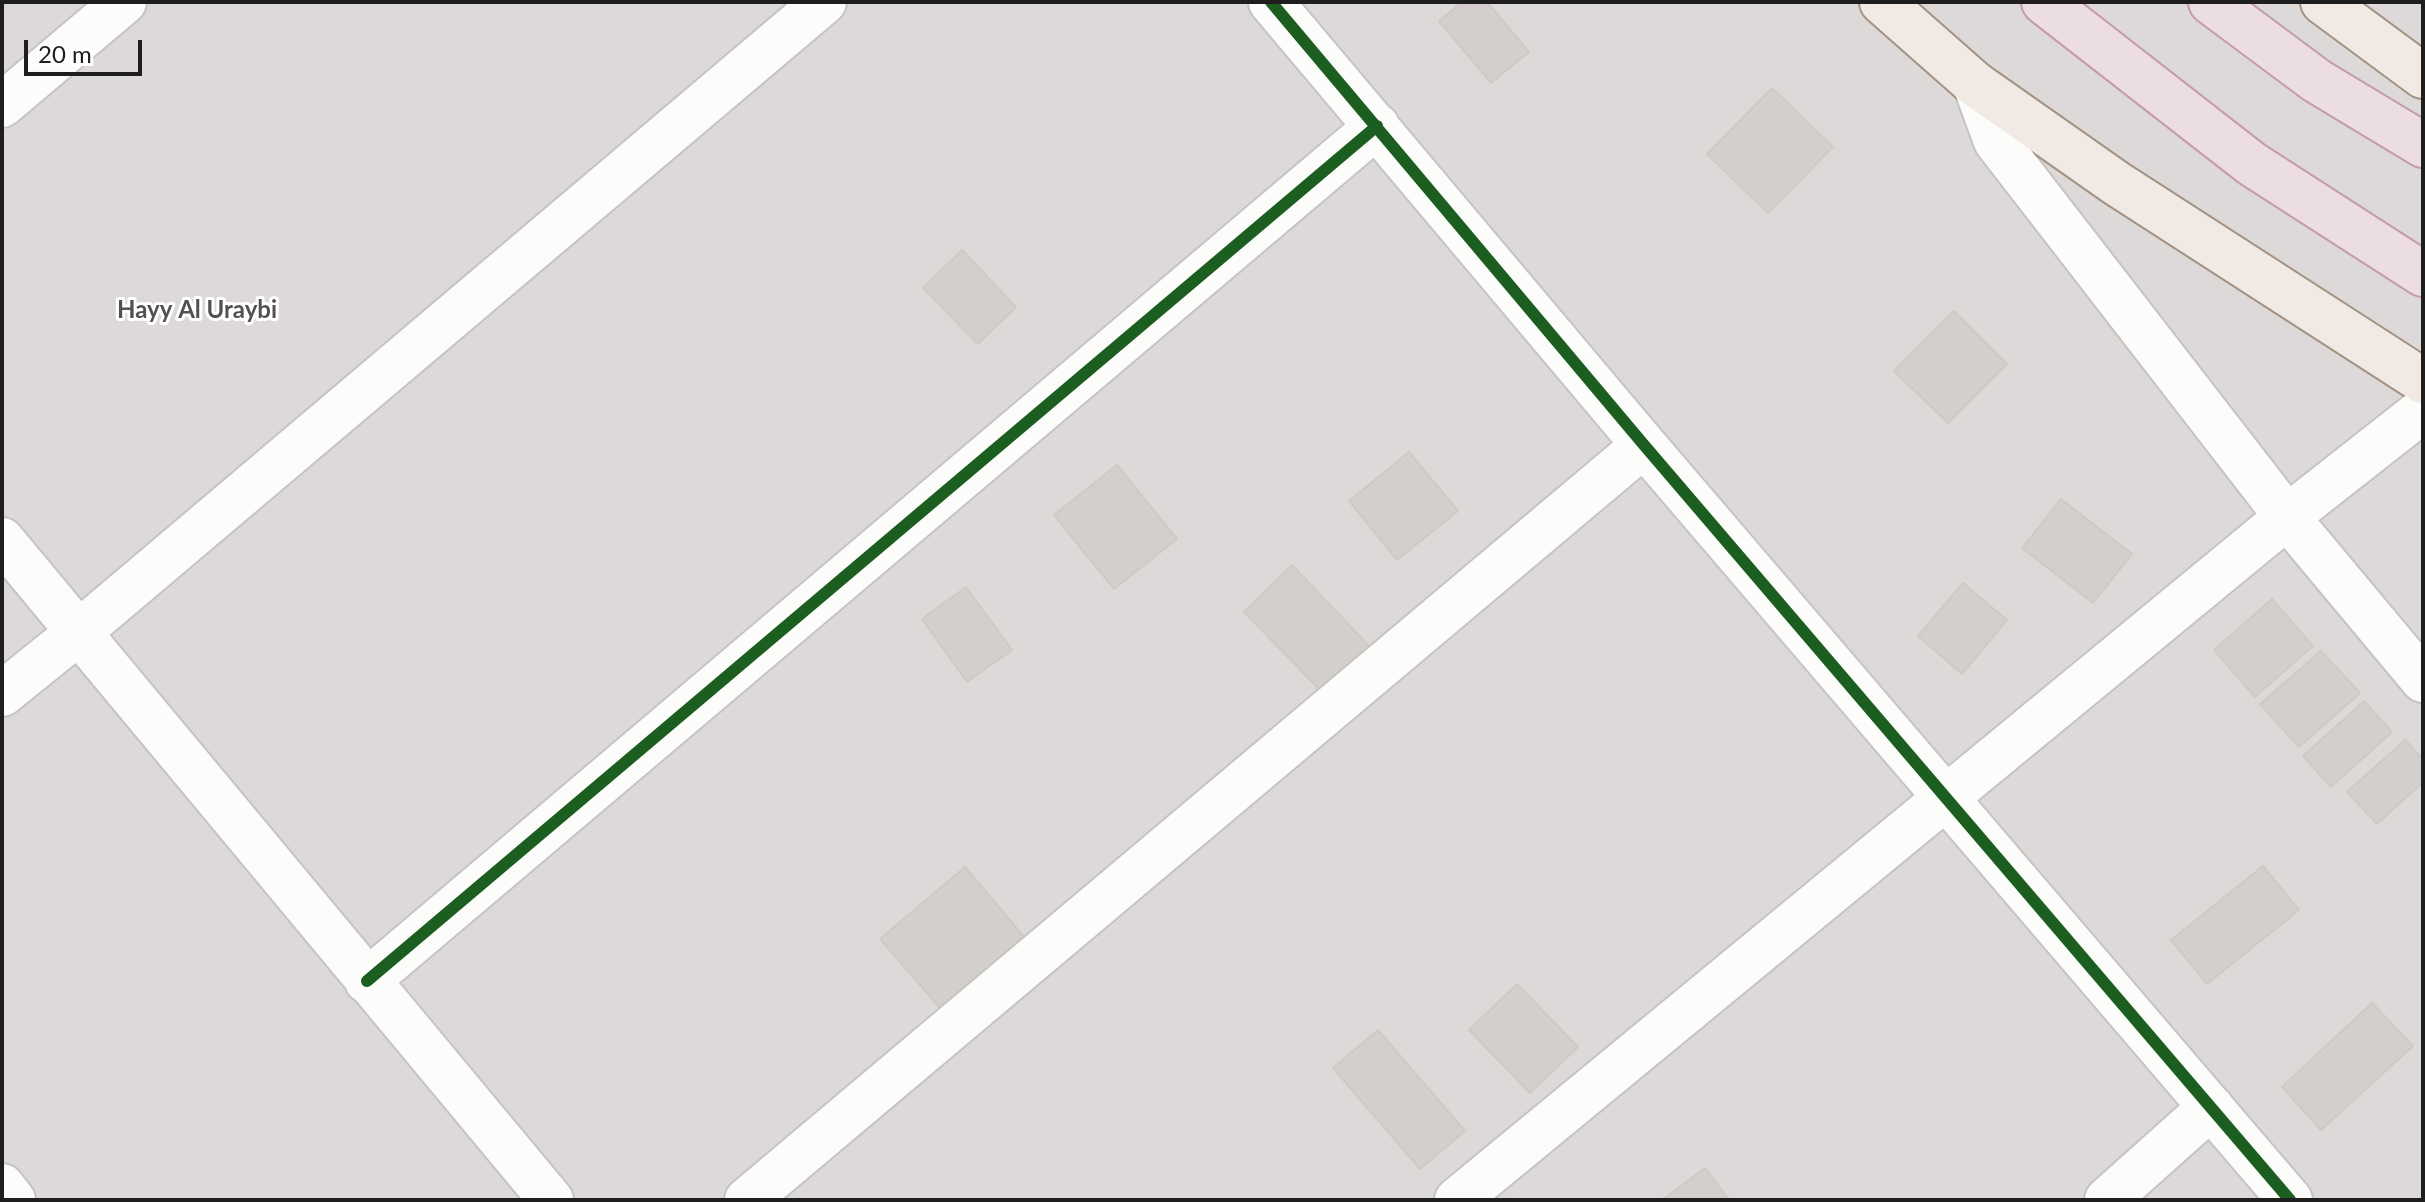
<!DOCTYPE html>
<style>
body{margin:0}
#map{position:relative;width:2425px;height:1202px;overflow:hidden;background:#ede9e6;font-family:Lato,sans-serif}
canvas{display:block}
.frame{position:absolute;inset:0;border:4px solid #1e1e1e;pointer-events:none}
.scale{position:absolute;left:24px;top:40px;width:118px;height:36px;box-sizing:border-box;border:4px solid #1e1e1e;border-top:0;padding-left:10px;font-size:24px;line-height:28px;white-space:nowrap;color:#1e1e1e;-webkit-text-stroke:6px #fff;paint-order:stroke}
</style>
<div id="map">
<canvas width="2425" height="1202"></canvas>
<div class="frame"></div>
<div class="scale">20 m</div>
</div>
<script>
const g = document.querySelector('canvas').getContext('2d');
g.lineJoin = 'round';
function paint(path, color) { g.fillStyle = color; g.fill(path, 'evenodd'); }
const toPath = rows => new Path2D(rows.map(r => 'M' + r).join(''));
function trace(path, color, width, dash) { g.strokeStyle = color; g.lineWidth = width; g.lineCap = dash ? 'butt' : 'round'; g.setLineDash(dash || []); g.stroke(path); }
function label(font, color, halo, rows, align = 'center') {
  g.font = font + ' Lato,sans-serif'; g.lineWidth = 6; g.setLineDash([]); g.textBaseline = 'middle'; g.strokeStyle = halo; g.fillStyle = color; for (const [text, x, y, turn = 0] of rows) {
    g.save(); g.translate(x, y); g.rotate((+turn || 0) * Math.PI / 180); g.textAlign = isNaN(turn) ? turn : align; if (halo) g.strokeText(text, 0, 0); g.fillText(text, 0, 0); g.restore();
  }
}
paint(toPath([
 [2,2,2423,2,2423,1200,2,1200]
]), '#dcd9d8');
const building = toPath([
 [1462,2,1487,2,1529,52,1491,83,1439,21,1462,2],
 [1772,88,1833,147,1768,213,1707,154,1772,88],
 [962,250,1016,307,978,344,923,288,962,250],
 [1954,311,2007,364,1948,423,1894,371,1954,311],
 [1409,452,1458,511,1397,560,1349,501,1409,452],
 [1117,465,1177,539,1114,589,1054,515,1117,465],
 [2061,499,2132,554,2093,603,2022,548,2061,499],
 [1292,565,1370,647,1323,693,1244,612,1292,565],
 [1963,583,2007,620,1962,674,1918,636,1963,583],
 [966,587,1012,650,967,682,922,619,966,587],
 [2272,599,2313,646,2255,697,2214,650,2272,599],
 [2321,651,2360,693,2299,747,2260,704,2321,651],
 [2364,701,2392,732,2331,787,2303,756,2364,701],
 [2405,740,2423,759,2423,782,2377,824,2347,792,2405,740],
 [2263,866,2299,910,2207,984,2171,940,2263,866],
 [965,867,1025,938,941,1009,880,939,965,867],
 [1517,984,1578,1047,1530,1093,1469,1030,1517,984],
 [2372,1003,2413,1046,2321,1130,2282,1087,2372,1003],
 [1378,1030,1465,1131,1420,1169,1333,1068,1378,1030],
 [1705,1168,1729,1200,1662,1200,1705,1168]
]);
paint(building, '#d4cfcd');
trace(building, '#d0cac7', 2);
const minor = toPath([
 [1271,2,1644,445,2290,1200],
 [1975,84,1996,141,2287,517,2423,680],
 [2,105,124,2],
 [2,540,551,1200],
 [2,694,79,632,824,2],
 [367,981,1377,126],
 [2,1186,13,1200],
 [747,1200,1644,445],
 [1457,1200,2287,517,2423,410],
 [2107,1200,2211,1107]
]);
const major = toPath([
 [1882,2,1975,84,2116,183,2423,381],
 [2323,2,2423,76]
]);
const highway = toPath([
 [2044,2,2252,164,2423,274],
 [2211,2,2317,81,2423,145]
]);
trace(minor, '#c5c4c2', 48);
trace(major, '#a39282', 48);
trace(highway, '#c59aae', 48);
trace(minor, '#fcfcfb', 44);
trace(major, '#f1e9e3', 44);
trace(highway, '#ebdde2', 44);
trace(toPath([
 [1271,2,1644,445,2290,1200],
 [367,981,1377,126]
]), '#1b5e20', 12);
label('bold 24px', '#515151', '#fff', [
 ["Hayy Al Uraybi",197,310]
]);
</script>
